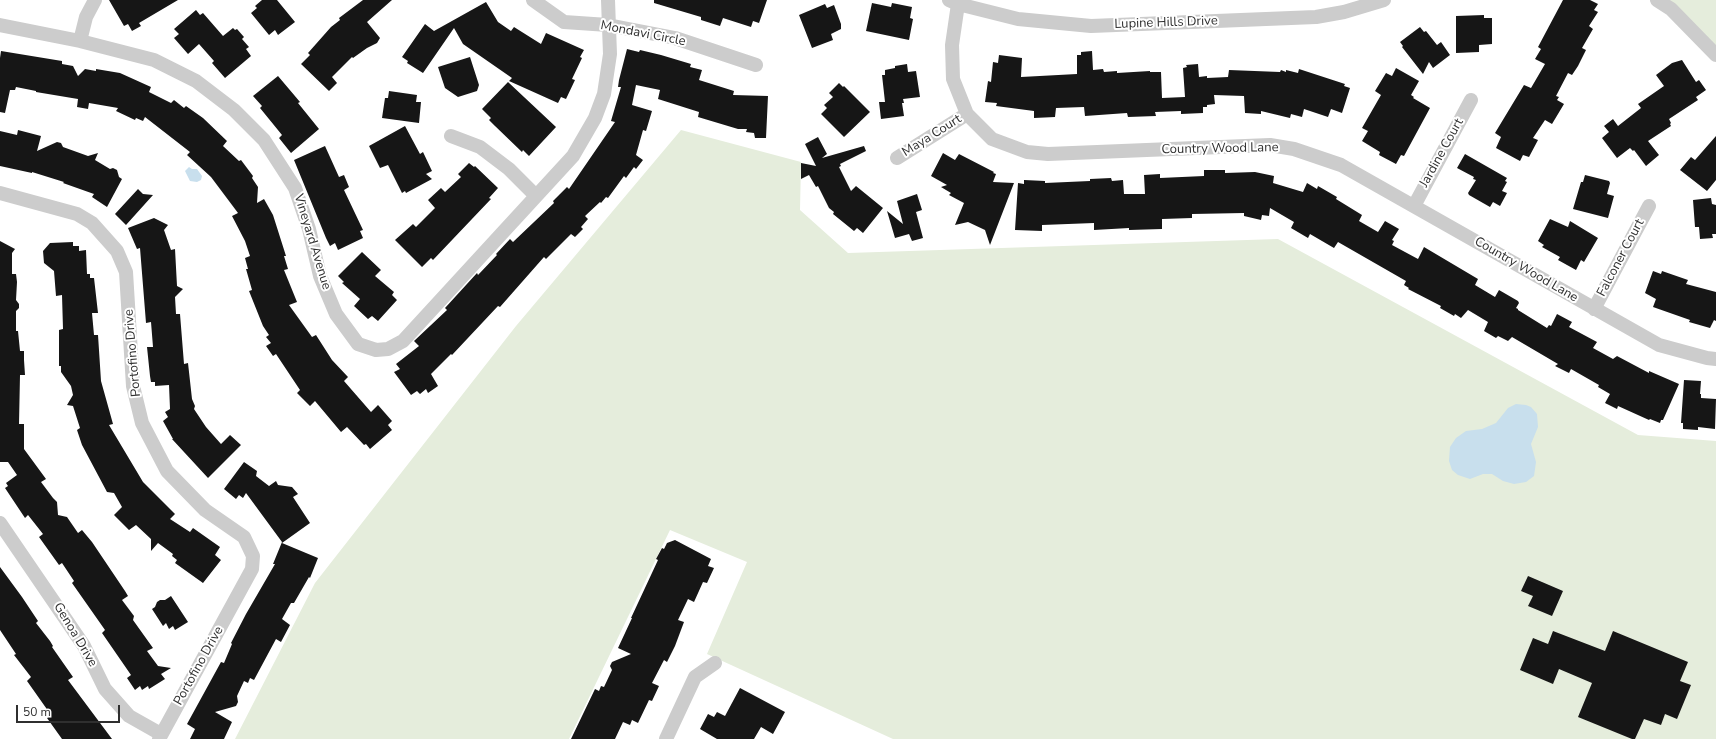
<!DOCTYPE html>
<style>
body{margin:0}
#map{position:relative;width:1716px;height:739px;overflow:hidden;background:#fff;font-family:"Nunito Sans",sans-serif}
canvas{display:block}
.scale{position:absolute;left:16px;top:705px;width:104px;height:18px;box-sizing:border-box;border:2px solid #2f2f2f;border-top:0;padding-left:5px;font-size:12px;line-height:14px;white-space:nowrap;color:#2f2f2f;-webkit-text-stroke:3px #fff;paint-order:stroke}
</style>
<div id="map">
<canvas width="1716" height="739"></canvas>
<div class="scale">50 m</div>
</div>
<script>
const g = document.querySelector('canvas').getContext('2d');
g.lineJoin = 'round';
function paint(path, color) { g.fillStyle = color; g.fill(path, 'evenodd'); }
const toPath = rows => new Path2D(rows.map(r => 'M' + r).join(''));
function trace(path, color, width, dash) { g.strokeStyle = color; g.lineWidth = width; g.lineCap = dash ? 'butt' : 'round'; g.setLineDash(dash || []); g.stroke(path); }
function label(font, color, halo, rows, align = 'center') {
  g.font = font + ' "Nunito Sans",sans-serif'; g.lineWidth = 4; g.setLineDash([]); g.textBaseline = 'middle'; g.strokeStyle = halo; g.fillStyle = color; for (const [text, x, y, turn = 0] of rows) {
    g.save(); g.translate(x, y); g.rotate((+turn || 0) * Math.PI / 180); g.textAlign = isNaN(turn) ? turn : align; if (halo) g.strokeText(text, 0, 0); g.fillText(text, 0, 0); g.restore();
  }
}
paint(toPath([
 [1657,0,1716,0,1716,53],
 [681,130,801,162,800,210,848,253,1278,239,1638,435,1716,441,1716,739,893,739,707,654,747,562,670,530,569,739,235,739,315,583,516,326]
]), '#e5eddc');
paint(toPath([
 [189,167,192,169,197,169,202,176,201,180,197,182,190,181,185,171],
 [1516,404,1526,405,1531,407,1537,414,1538,427,1531,444,1536,462,1534,476,1526,482,1514,484,1503,481,1492,474,1483,474,1470,479,1458,475,1452,470,1449,461,1450,447,1456,438,1466,431,1482,429,1496,423,1508,408]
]), '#c8dfed');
paint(toPath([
 [109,0,178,0,139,23,141,26,132,31,128,24,124,26],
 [262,0,277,0,295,22,278,35,275,30,269,35,251,13,257,8,255,6],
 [363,0,392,0,367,22,380,38,377,43,367,48,353,58,352,57,332,77,337,83,329,91,301,64,310,55,308,53,331,27,340,20,339,18],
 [654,0,767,0,759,23,753,21,751,27,723,18,720,26,701,20,701,17,654,3],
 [1563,0,1590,0,1598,4,1594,10,1598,12,1589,26,1593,29,1582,48,1586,50,1578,66,1572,75,1568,73,1556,96,1559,97,1557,100,1564,104,1552,124,1545,120,1533,138,1538,140,1529,157,1523,155,1520,161,1496,148,1501,137,1495,133,1524,85,1531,88,1545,64,1535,59,1541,49,1538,47],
 [486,2,498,22,511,31,514,27,541,44,546,33,584,50,580,57,582,58,572,79,575,80,566,99,561,97,558,103,509,81,512,78,463,44,454,28,423,73,407,63,408,61,402,57,425,24,434,31],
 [872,3,891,7,892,3,912,7,910,18,913,19,909,40,866,31],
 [825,4,827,8,834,5,841,24,841,29,831,34,833,40,812,48,799,15],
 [196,10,200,15,203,13,223,36,233,28,235,30,237,29,244,37,242,39,249,47,246,49,251,56,225,78,212,63,214,61,199,44,188,54,174,38,179,34,174,29],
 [1484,15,1484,18,1492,18,1492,44,1479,45,1479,52,1456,53,1456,16],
 [1420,27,1424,32,1426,31,1437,45,1441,42,1450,55,1433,68,1429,62,1423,74,1402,47,1403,46,1400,42],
 [627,49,639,52,640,50,661,55,691,64,690,67,702,70,699,80,734,91,733,95,768,96,766,138,755,138,754,133,746,132,747,129,738,129,698,117,699,112,658,99,660,90,636,85,632,105,652,111,646,131,643,130,636,155,643,160,636,169,634,167,626,178,624,176,608,198,606,197,601,203,600,202,585,216,588,219,581,227,583,229,575,237,571,234,546,259,544,257,500,307,498,306,452,355,451,354,431,374,438,386,428,393,426,389,420,394,417,391,411,395,394,372,400,369,396,364,419,346,414,341,447,310,445,308,477,273,478,275,497,255,496,254,510,239,513,242,554,203,553,201,567,187,569,189,615,122,611,121,621,87,618,87,619,80],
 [1,51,62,61,62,64,73,66,78,76,85,69,96,71,96,69,120,73,151,87,149,92,171,103,174,100,184,108,186,106,203,118,227,141,223,146,239,161,241,160,253,176,252,178,258,187,257,203,264,199,273,215,286,256,284,256,288,269,284,270,297,302,289,305,312,337,316,335,332,360,348,377,344,381,371,412,378,405,392,421,388,425,392,430,370,449,366,444,364,445,347,427,341,432,315,401,310,406,297,393,300,390,276,354,273,356,266,346,271,343,266,337,269,335,263,326,249,291,252,290,246,269,248,269,245,258,250,256,245,241,232,216,238,213,211,177,187,155,190,152,145,117,143,121,136,118,135,120,116,111,118,108,89,103,88,109,77,107,78,99,36,92,36,91,16,87,15,90,10,90,5,113,0,112,0,58],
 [1092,51,1093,70,1103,69,1104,72,1117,71,1117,73,1150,71,1150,72,1161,72,1162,98,1185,97,1183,68,1187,67,1186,65,1198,64,1199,77,1207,76,1207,78,1228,77,1229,70,1280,72,1281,70,1286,72,1286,70,1298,73,1299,69,1345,84,1344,86,1350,88,1342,113,1331,109,1328,117,1304,109,1302,117,1291,114,1290,118,1261,111,1261,114,1245,113,1244,96,1214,95,1215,104,1207,105,1207,107,1203,107,1203,113,1181,114,1181,111,1155,112,1156,116,1128,117,1127,113,1085,116,1084,107,1056,108,1055,117,1034,118,1034,111,996,106,997,103,985,102,988,81,991,82,993,62,998,63,999,55,1022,58,1021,77,1077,74,1077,55,1081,55,1081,52],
 [470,57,479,85,477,91,458,97,445,88,438,67],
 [1682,60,1696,82,1699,80,1706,90,1696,97,1698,100,1669,119,1671,123,1670,124,1671,126,1648,141,1659,155,1646,166,1634,150,1633,151,1630,148,1617,158,1602,138,1609,132,1604,126,1613,119,1618,126,1641,108,1638,104,1664,86,1656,75,1672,63],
 [907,64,908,72,916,71,920,97,903,99,904,103,902,103,904,116,881,119,879,102,885,102,882,75,885,75,885,70,895,68,895,66],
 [1396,68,1419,81,1411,95,1414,97,1413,98,1430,108,1404,156,1401,155,1396,164,1379,155,1380,152,1362,141,1368,131,1362,128,1381,95,1375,91,1386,73,1392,76],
 [278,76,300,102,298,103,319,129,291,153,279,138,282,135,260,108,262,106,253,96],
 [508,82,556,127,529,156,523,150,522,152,495,126,489,120,491,118,482,109],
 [839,83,843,87,844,86,870,112,844,137,821,114,827,108,824,105,833,97,829,93],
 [389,91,417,95,416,102,421,102,419,123,382,118,385,98,388,98],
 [405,126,420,154,423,152,432,171,426,174,432,179,406,193,405,191,402,193,388,165,380,168,369,146],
 [18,130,41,136,37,151,57,142,61,143,63,147,88,156,98,153,95,160,110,169,113,168,117,170,119,177,122,179,107,207,92,197,94,194,63,183,64,182,32,172,32,173,0,166,0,131,17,135],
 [1716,136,1716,180,1707,191,1680,170,1691,157,1695,160],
 [818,137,827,154,822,158,864,146,866,151,840,164,841,166,839,167,851,191,856,186,883,208,863,233,857,228,854,231,833,214,834,212,829,208,818,186,816,187,809,175,801,179,801,163,816,166,805,144],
 [325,146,339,177,344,175,349,187,344,190,363,230,360,231,363,238,338,250,335,243,330,246,326,238,294,160],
 [943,153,955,160,959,154,994,172,993,173,996,174,993,182,1014,183,990,245,985,230,968,222,955,225,964,203,949,195,951,193,941,187,947,185,931,176],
 [1465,154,1507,178,1505,181,1507,182,1502,191,1507,193,1500,206,1493,202,1490,207,1469,195,1468,193,1476,180,1473,179,1474,177,1457,168],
 [469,163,474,167,475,166,498,188,489,198,491,199,433,260,431,258,422,267,395,240,413,224,416,227,435,208,428,200,441,188,445,192,461,177,458,174],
 [1204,170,1225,170,1225,173,1255,172,1274,176,1273,183,1303,192,1307,183,1317,189,1318,186,1337,197,1336,199,1362,215,1359,221,1378,232,1385,221,1399,229,1392,240,1394,241,1392,245,1418,259,1424,247,1478,279,1475,285,1495,297,1499,290,1518,301,1519,303,1516,308,1518,309,1518,310,1547,328,1549,325,1551,326,1557,314,1572,322,1569,327,1597,342,1593,348,1613,359,1617,356,1649,373,1649,371,1679,384,1663,420,1661,420,1660,423,1650,419,1649,420,1618,406,1617,409,1605,403,1610,394,1598,387,1599,385,1571,369,1569,373,1555,366,1558,364,1512,337,1508,341,1498,336,1496,338,1484,331,1488,322,1468,310,1461,318,1455,314,1454,316,1440,308,1441,306,1408,289,1409,288,1404,285,1406,281,1338,242,1334,248,1310,234,1308,238,1291,228,1294,222,1270,208,1269,216,1262,215,1261,220,1244,216,1244,213,1192,214,1192,218,1162,219,1162,229,1129,230,1129,228,1094,230,1094,223,1042,225,1042,231,1015,230,1018,183,1024,184,1024,180,1045,181,1045,183,1090,181,1090,179,1111,178,1112,181,1123,180,1124,194,1145,194,1144,175,1160,174,1160,178,1204,176],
 [1585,175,1609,181,1610,183,1607,194,1614,196,1608,218,1573,209,1581,182,1583,182],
 [138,189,143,194,153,195,126,225,115,214],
 [917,194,922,210,916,212,923,238,912,241,909,234,895,238,887,211,903,224,897,201],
 [1711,198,1712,204,1716,205,1716,234,1712,234,1713,238,1700,239,1699,227,1695,227,1693,200],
 [154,218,168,225,164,230,171,250,175,249,177,286,183,289,175,297,176,314,180,314,184,364,188,363,192,399,195,406,194,409,206,427,221,444,230,435,241,445,208,478,172,439,173,439,163,421,168,417,165,412,170,409,169,385,155,386,155,382,151,382,150,376,147,347,153,347,151,322,146,323,140,248,137,249,128,228],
 [1550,219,1568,227,1570,221,1598,238,1584,262,1581,260,1576,270,1558,260,1560,257,1542,247,1544,245,1538,241],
 [0,241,15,249,12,253,12,274,16,274,17,282,16,300,19,304,19,308,16,311,16,331,18,331,20,351,24,351,24,360,25,375,20,375,19,424,24,424,24,449,46,479,41,482,53,498,57,502,58,515,67,517,78,533,82,530,92,542,125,591,128,596,122,600,134,616,133,620,153,648,147,651,158,666,171,668,161,674,165,679,149,689,148,686,142,690,140,686,135,690,127,678,131,675,102,633,105,630,72,583,74,581,62,563,59,565,39,537,43,534,28,515,25,518,5,488,8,486,6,483,17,475,8,462,0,462],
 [73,242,73,246,79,246,79,251,86,250,87,274,90,274,90,278,94,278,98,313,92,313,94,335,98,335,101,381,113,424,109,425,143,482,175,514,170,519,190,532,193,528,220,547,215,555,221,560,203,583,175,563,177,560,172,556,173,554,158,543,151,551,151,539,136,525,129,530,114,515,122,507,114,493,107,492,82,445,77,430,80,428,73,406,67,405,73,395,71,386,61,372,61,366,59,366,59,330,63,329,62,295,56,296,54,271,44,263,43,251,50,243],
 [362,252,381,270,375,276,394,292,392,295,397,300,378,321,372,316,368,319,354,306,360,299,342,283,344,282,338,276],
 [1653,271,1661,274,1662,271,1688,280,1686,284,1716,292,1716,321,1714,320,1710,328,1689,322,1690,320,1653,307,1656,299,1645,293],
 [1684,380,1701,381,1700,394,1701,394,1701,398,1716,399,1715,429,1698,427,1698,430,1683,429,1683,423,1681,423],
 [244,462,257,471,256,476,269,486,276,481,278,485,292,487,298,494,293,497,310,523,282,543,318,558,310,578,309,577,294,603,291,603,282,619,290,625,281,642,276,639,254,680,250,678,248,683,244,681,237,696,238,702,236,706,215,712,232,722,224,739,190,739,195,729,187,724,221,662,224,663,232,644,231,643,246,614,275,564,273,564,282,542,246,493,243,498,239,495,236,499,224,489],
 [675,540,711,559,708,566,714,568,707,583,703,582,694,602,688,599,678,620,684,622,675,646,667,662,664,660,652,683,659,686,652,701,649,700,638,723,632,720,630,725,623,722,615,739,571,739,595,689,599,691,601,686,604,687,612,670,610,666,612,662,631,654,618,648,632,618,631,618,658,560,656,559,662,548,664,549,667,543],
 [0,567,22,597,38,621,36,623,50,641,53,646,52,647,73,677,68,680,112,739,62,739,47,718,51,715,27,681,31,677,14,655,16,654,0,630],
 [1528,576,1563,591,1552,616,1528,606,1533,596,1521,591],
 [171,596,188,622,175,630,173,626,169,629,166,623,163,626,152,609,155,607,157,602,160,600,165,600],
 [1553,631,1605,651,1613,631,1688,662,1680,681,1691,685,1677,719,1665,714,1661,725,1644,719,1635,739,1632,739,1578,717,1592,683,1559,669,1553,684,1520,670,1533,638,1548,644],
 [740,688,785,712,773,734,761,727,754,739,717,739,700,729,708,714,714,717,717,712,725,716]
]), '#161616');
trace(toPath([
 [533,0,564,22,608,25,675,38,756,65],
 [949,0,958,4,1018,19,1091,26,1316,17,1344,12,1384,0],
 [1657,0,1671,9,1716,55],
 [958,4,952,45,953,79,967,114,992,139,1027,152,1048,154,1270,145,1294,149,1341,165,1659,345,1707,358,1716,359],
 [0,25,80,41,154,60,196,81,234,110,264,140,295,188,309,229,320,276,336,314,358,344,376,350,388,349,403,341,573,156,595,118,604,94,610,54,608,0],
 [80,41,86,17,95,0],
 [451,136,480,147,509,169,536,196],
 [897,158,967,114],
 [0,193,77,214,92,223,117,251,126,272,133,386,142,423,167,471,205,510,244,537,253,556,252,569,159,739],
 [1414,206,1471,100],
 [1594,309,1649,206],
 [0,523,84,646,105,689,129,716,161,734],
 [666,739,695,677,715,663]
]), '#ccc', 14);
label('13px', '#2f2f2f', '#fff', [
 ["Lupine Hills Drive",1166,23,-2],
 ["Mondavi Circle",643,34,11],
 ["Maya Court",932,136,-32],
 ["Country Wood Lane",1220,149,-1],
 ["Jardine Court",1442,153,-61],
 ["Vineyard Avenue",312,242,73],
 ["Falconer Court",1621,258,-62],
 ["Country Wood Lane",1526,270,30],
 ["Portofino Drive",133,353,-95],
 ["Genoa Drive",75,635,59],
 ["Portofino Drive",199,666,-61]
]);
</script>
